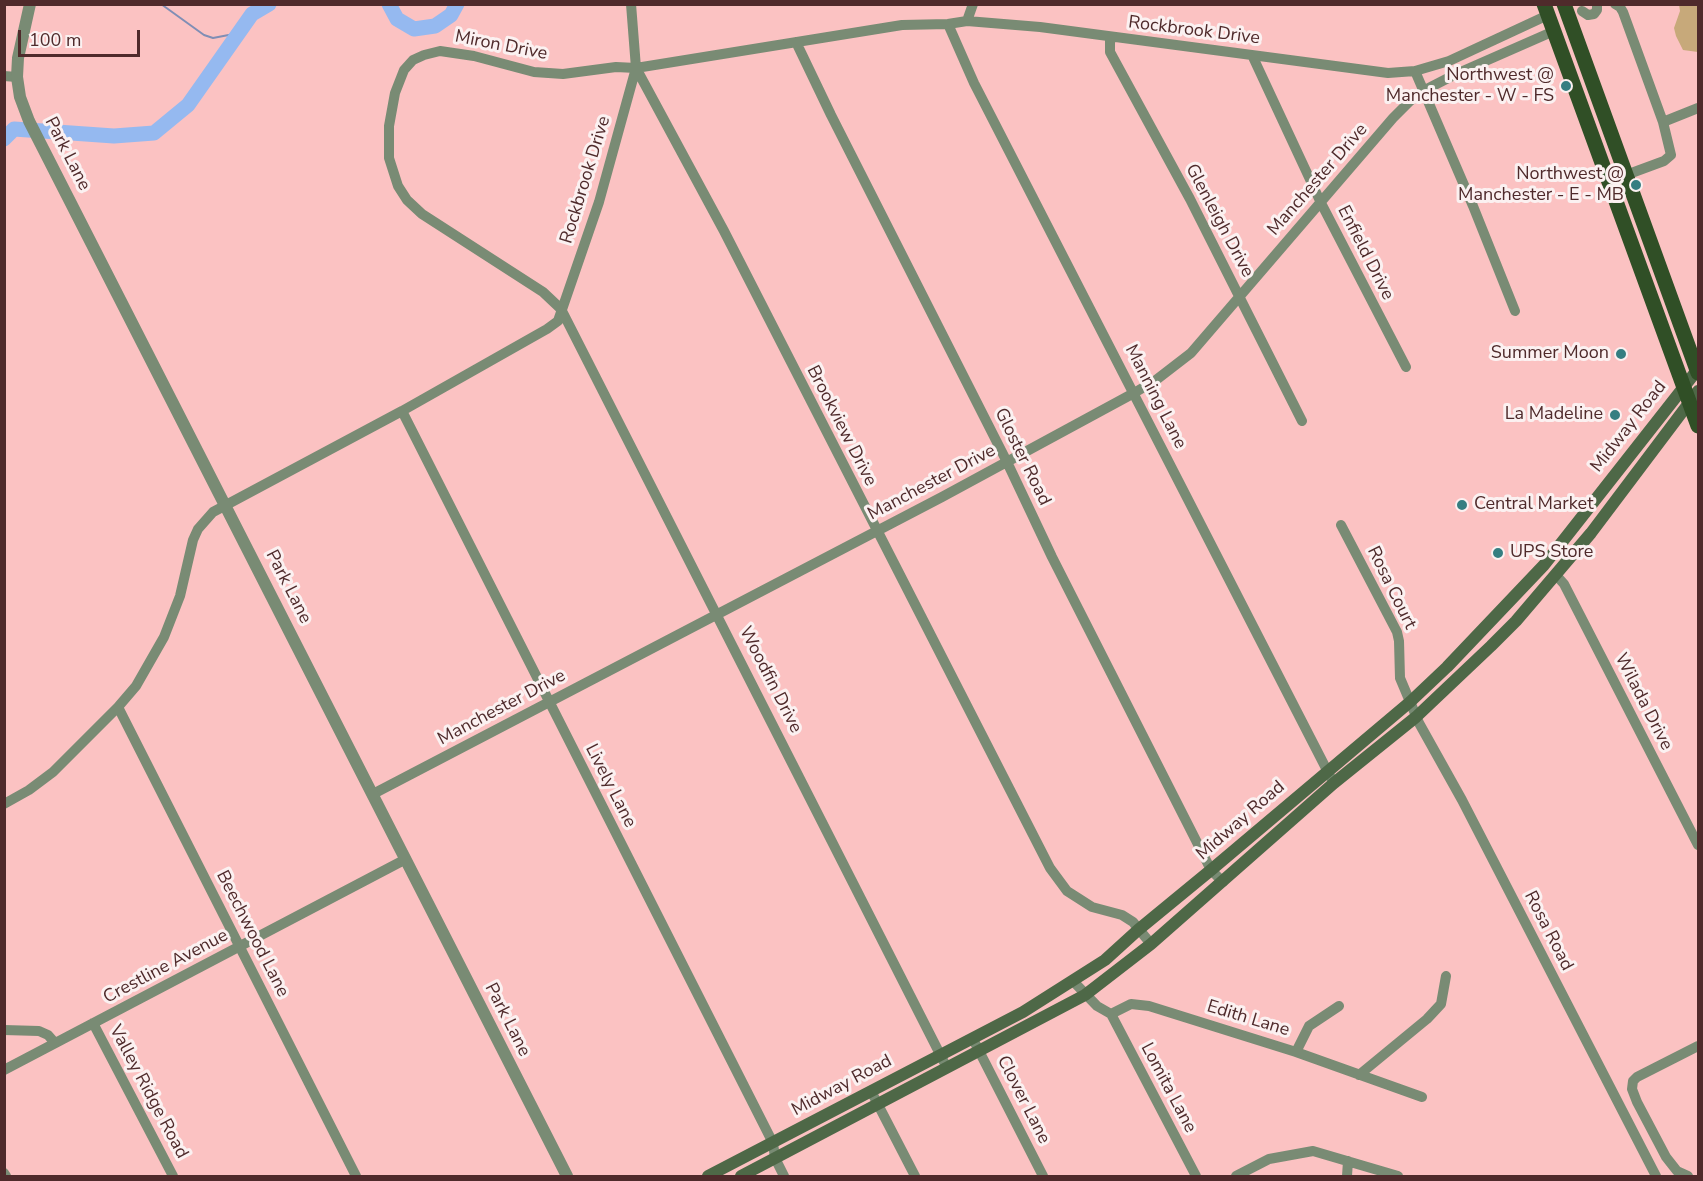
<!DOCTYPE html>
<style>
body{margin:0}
#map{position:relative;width:1703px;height:1181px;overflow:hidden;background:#fbc2c2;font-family:"Nunito Sans",sans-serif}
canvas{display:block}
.frame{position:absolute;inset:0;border:6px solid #4f2a2b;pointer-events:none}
.scale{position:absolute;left:18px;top:30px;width:122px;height:27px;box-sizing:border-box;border:3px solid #4f2a2b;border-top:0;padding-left:8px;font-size:18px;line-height:21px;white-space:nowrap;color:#4f2a2b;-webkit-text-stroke:4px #fbf1f1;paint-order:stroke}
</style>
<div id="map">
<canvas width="1703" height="1181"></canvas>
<div class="frame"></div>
<div class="scale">100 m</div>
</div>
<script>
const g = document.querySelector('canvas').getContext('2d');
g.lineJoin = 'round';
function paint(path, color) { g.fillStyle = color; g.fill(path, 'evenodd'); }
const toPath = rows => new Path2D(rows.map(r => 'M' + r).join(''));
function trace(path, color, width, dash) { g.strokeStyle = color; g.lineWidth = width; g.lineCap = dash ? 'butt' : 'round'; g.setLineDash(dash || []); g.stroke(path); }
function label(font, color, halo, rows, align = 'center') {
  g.font = font + ' "Nunito Sans",sans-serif'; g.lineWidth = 6; g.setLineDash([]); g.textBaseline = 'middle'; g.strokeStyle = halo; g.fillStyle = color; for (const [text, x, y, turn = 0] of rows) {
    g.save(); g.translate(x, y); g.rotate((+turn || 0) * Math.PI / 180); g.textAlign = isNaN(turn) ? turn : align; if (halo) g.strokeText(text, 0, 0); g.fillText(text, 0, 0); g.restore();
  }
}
paint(toPath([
 [1679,5,1698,5,1698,52,1683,50,1676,36,1674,28,1680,11]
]), '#c7a97a');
trace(toPath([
 [161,4,204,35,213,38,239,33]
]), '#808eb5', 2);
trace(toPath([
 [389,4,397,19,414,29,435,26,451,15,457,4],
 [4,139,14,129,114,136,154,133,188,105,252,14,269,4]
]), '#95b9f0', 15);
trace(toPath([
 [631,4,636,68,724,231,1050,868,1067,891,1092,907,1122,915,1133,922,1151,944],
 [1615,4,1620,7,1623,12,1663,122,1671,155,1664,161,1626,175],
 [1582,11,1588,15,1594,14,1597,10,1597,4],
 [967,21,973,4],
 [948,24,974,83,1331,778],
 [1110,37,1110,52,1190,199,1302,421],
 [796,42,831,115,1007,462,1052,557,1211,870,1223,882],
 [1252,55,1321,203,1406,367],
 [1415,71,1449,61,1548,15],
 [4,76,17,77],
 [1663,122,1698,108],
 [402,411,773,1143,775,1158,784,1176],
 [1341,525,1397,632,1399,641,1400,678,1419,723,1462,800,1656,1176],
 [1556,575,1564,584,1698,845],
 [118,707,356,1176],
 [373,794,942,497,1134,393,1156,380,1191,353,1393,118,1410,101,1423,91,1456,74,1554,31],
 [4,804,29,790,53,772,118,707,136,686,164,637,180,596,193,540,198,529,213,512,402,411,547,329,558,321,599,202,636,68],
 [1073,981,1097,1006,1111,1014],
 [1111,1014,1131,1004,1149,1006,1296,1052,1422,1097],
 [1111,1014,1196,1176],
 [93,1023,173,1176],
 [4,1030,39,1031,48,1035,55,1043],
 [975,1043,1043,1176],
 [1296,1052,1309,1026,1339,1006],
 [944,1062,561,309,543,292,422,214,407,200,398,186,389,158,389,126,395,93,404,70,413,60,424,55,440,51,474,56,534,72,563,74,616,67,636,68,902,25,948,24,967,21,1040,27,1388,73,1415,71,1473,206,1515,311],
 [4,1070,406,859],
 [1359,1075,1427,1019,1441,1004,1446,976],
 [871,1091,915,1176],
 [4,1173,6,1176],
 [1236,1176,1269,1159,1313,1151,1398,1176],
 [1347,1176,1348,1161],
 [1688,1176,1677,1171,1666,1157,1637,1102,1632,1089,1633,1081,1637,1077,1698,1046]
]), '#798b74', 10);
trace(toPath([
 [30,4,18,58,17,77,20,97,29,121,567,1176]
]), '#798b74', 12);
trace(toPath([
 [708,1176,1023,1012,1105,960,1138,930,1211,870,1410,702,1447,667,1544,565,1698,369],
 [741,1176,1085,995,1151,944,1334,783,1416,717,1491,646,1516,621,1591,533,1698,391]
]), '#4e6847', 12);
trace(toPath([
 [1544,4,1698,426],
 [1564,4,1698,373]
]), '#304f26', 15);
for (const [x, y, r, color] of [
 [1566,86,6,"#357e81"],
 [1636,185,6,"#357e81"],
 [1621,354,6,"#357e81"],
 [1615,415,6,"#357e81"],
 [1462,505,6,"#357e81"],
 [1498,553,6,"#357e81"]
]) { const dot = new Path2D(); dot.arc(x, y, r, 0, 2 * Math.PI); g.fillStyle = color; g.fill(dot); trace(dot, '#fbf1f1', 2); }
label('18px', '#4f2a2b', '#fbf1f1', [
 ["Rockbrook Drive",1194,31,7],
 ["Miron Drive",501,46,11],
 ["Park Lane",67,154,63],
 ["Rockbrook Drive",586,180,-73],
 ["Manchester Drive",1318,180,-49],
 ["Glenleigh Drive",1219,221,62],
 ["Enfield Drive",1365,253,63],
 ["Manning Lane",1155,397,63],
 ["Brookview Drive",841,426,63],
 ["Midway Road",1629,427,-52],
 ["Gloster Road",1022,457,64],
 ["Manchester Drive",932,483,-28],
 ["Park Lane",288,587,63],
 ["Rosa Court",1391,588,64],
 ["Woodfin Drive",770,680,63],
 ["Wilada Drive",1643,702,63],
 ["Manchester Drive",502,708,-28],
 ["Lively Lane",610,786,63],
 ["Midway Road",1241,821,-41],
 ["Rosa Road",1548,931,63],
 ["Beechwood Lane",252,934,63],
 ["Crestline Avenue",166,967,-28],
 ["Edith Lane",1248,1019,17],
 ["Park Lane",507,1020,63],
 ["Midway Road",842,1086,-28],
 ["Lomita Lane",1168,1088,62],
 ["Valley Ridge Road",148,1092,62],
 ["Clover Lane",1023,1100,63]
]);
label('18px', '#4f2a2b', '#fbf1f1', [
 ["Northwest @",1554,76],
 ["Manchester - W - FS",1554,97],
 ["Northwest @",1624,175],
 ["Manchester - E - MB",1624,196],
 ["Summer Moon",1609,354],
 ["La Madeline",1603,415],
 ["Central Market",1474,505,"left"],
 ["UPS Store",1510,553,"left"]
], 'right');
</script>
